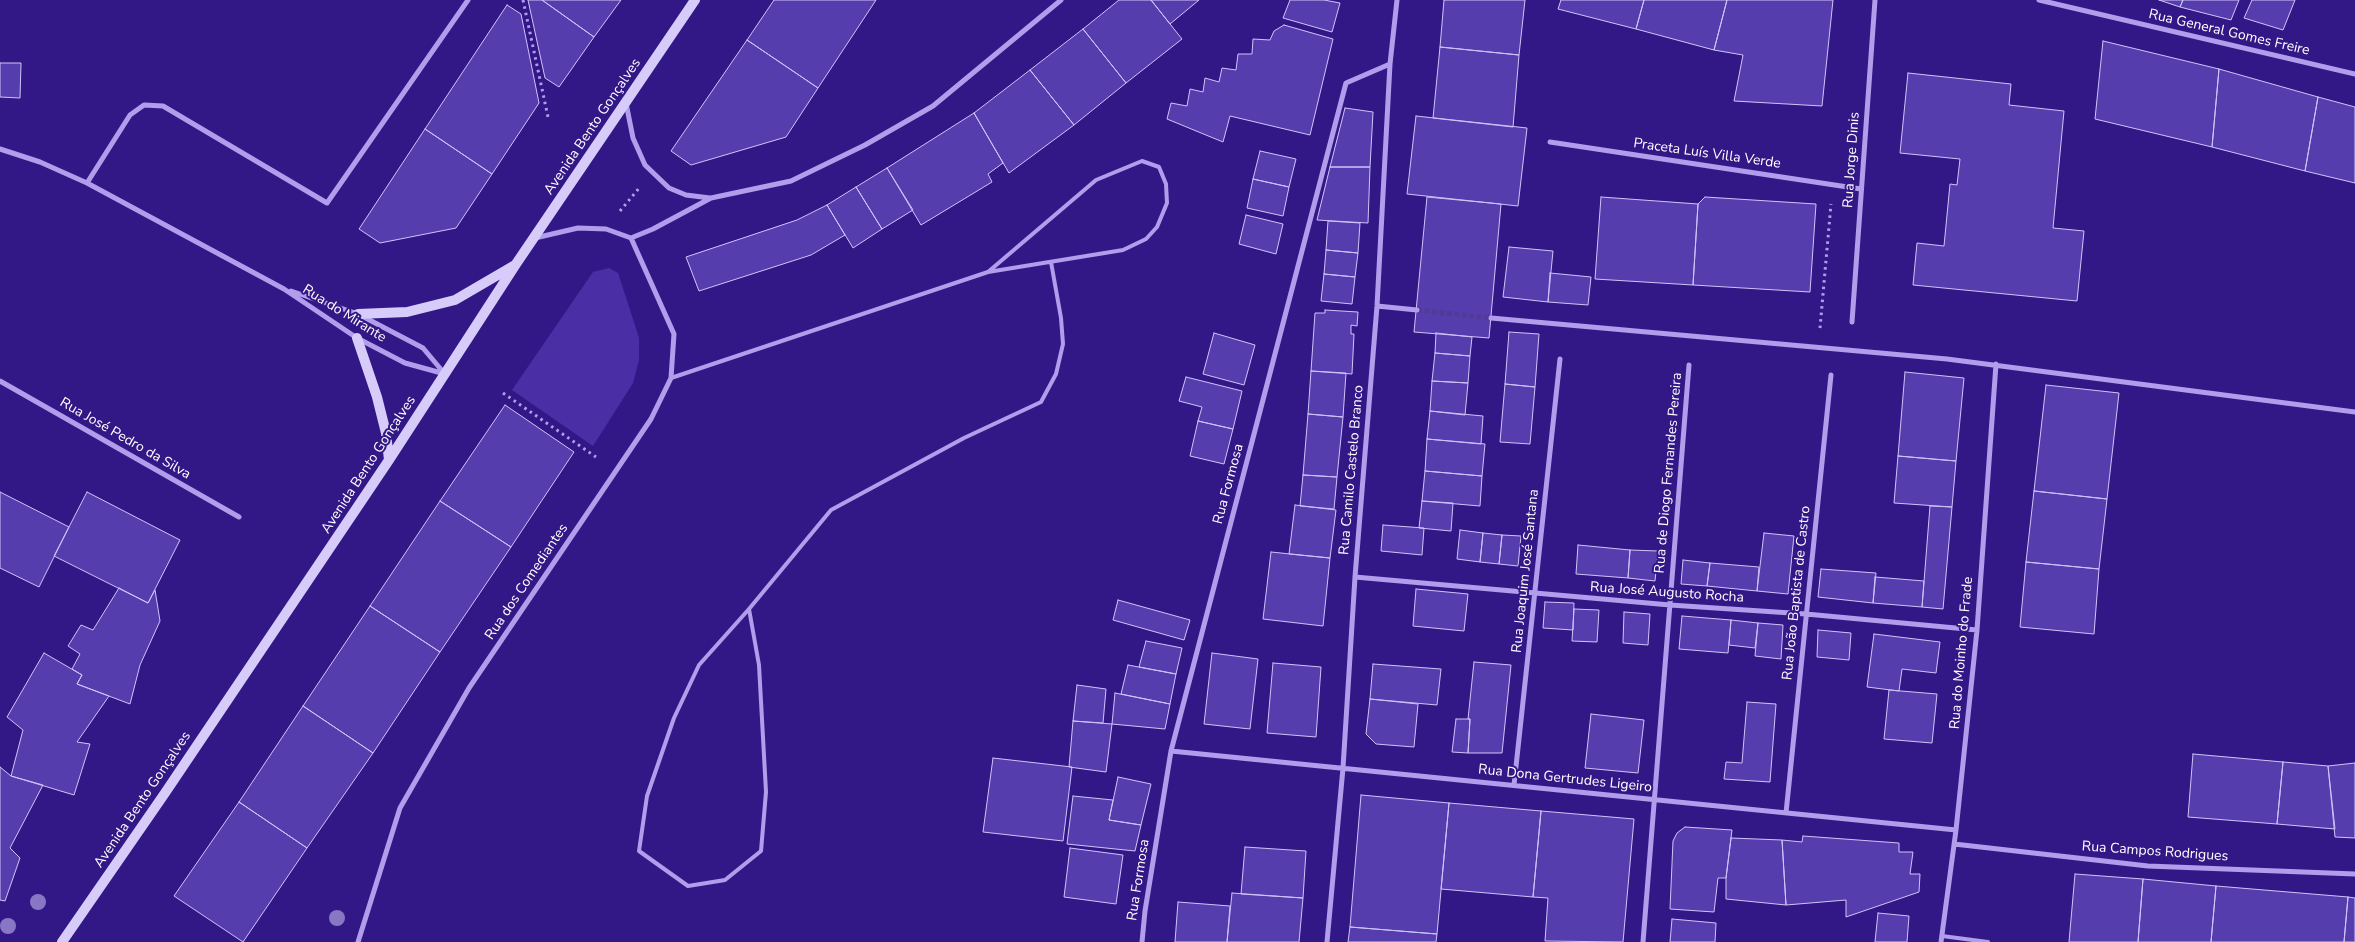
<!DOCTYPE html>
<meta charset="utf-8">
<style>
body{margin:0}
canvas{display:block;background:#321886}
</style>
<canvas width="2355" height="942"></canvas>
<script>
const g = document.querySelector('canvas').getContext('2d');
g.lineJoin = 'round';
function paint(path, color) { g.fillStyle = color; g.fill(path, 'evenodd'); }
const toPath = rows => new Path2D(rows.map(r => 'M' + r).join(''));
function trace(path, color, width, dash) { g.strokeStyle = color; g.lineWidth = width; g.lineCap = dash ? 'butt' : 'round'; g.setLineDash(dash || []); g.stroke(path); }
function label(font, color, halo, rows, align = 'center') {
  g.font = font + ' "Nunito Sans",sans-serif'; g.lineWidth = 4; g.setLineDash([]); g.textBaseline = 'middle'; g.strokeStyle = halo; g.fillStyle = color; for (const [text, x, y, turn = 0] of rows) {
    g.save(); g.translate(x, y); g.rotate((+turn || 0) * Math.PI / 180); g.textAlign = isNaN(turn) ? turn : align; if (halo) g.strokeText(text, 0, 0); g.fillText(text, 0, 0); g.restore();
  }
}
paint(toPath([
 [609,268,618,273,632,316,639,338,639,360,633,383,593,446,512,390,593,272]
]), '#492ea6');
const building = toPath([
 [528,0,542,0,594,37,559,87,545,78,528,0],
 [542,0,621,0,594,37,542,0],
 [774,0,876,0,818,88,747,40,774,0],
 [1119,0,1151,0,1182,39,1126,83,1083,29,1119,0],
 [1151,0,1199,0,1170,24,1151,0],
 [1290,0,1324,0,1340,3,1332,32,1283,18,1290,0],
 [1444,0,1525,0,1519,55,1440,47,1444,0],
 [1561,0,1644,0,1636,29,1558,9,1561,0],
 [1644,0,1727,0,1714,50,1636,29,1644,0],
 [1727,0,1833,0,1822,106,1734,101,1743,55,1714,50,1727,0],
 [2159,0,2183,0,2180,7,2159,0],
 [2183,0,2239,0,2231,20,2180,7,2183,0],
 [2252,0,2295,0,2283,30,2244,18,2252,0],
 [507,5,521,14,539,103,492,174,425,129,507,5],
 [1284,25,1333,39,1310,135,1230,116,1223,142,1167,119,1171,103,1187,106,1190,89,1203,92,1205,78,1219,82,1222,68,1236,70,1238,54,1252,54,1253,39,1270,40,1274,31,1284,25],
 [1083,29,1126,83,1074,125,1030,70,1083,29],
 [747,40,818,88,786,137,691,165,671,151,747,40],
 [2103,41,2219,69,2212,147,2095,119,2103,41],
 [1440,47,1519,55,1513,127,1433,118,1440,47],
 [0,63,21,63,20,98,0,97,0,63],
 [2219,69,2318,97,2305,171,2212,147,2219,69],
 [1030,70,1074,125,1009,173,974,113,1030,70],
 [1908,73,2011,84,2009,105,2064,111,2053,228,2084,231,2077,301,1913,285,1917,243,1944,246,1950,184,1957,185,1960,159,1900,153,1908,73],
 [2318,97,2355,107,2355,183,2305,171,2318,97],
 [1345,108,1373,112,1370,167,1330,167,1345,108],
 [974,113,1003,163,988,174,992,182,921,225,887,168,974,113],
 [1416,116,1527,128,1518,206,1407,194,1416,116],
 [425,129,492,174,456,228,380,243,359,229,425,129],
 [1260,151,1296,159,1289,187,1253,179,1260,151],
 [1330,167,1370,167,1368,223,1317,220,1330,167],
 [887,168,913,210,882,229,856,187,887,168],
 [1253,179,1289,187,1283,216,1247,208,1253,179],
 [856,187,882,229,853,248,827,205,856,187],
 [1427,197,1501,204,1489,338,1414,332,1427,197],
 [1601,197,1698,204,1693,285,1595,279,1601,197],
 [1705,197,1816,204,1810,292,1693,285,1698,204,1705,197],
 [827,205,845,235,811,255,699,291,686,257,797,220,827,205],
 [1246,215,1283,224,1276,254,1239,244,1246,215],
 [1328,221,1360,223,1358,253,1326,250,1328,221],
 [1509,247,1553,251,1548,302,1503,297,1509,247],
 [1326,250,1358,253,1355,277,1324,274,1326,250],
 [1550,273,1591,277,1588,305,1548,302,1550,273],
 [1324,274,1355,277,1352,304,1321,301,1324,274],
 [1325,310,1358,312,1357,326,1351,325,1351,334,1354,334,1352,374,1311,371,1315,313,1325,313,1325,310],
 [1509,332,1539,334,1535,387,1505,384,1509,332],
 [1214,333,1255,345,1244,385,1203,374,1214,333],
 [1436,333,1472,337,1470,356,1435,353,1436,333],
 [1435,353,1470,356,1468,383,1432,381,1435,353],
 [1311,371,1346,373,1343,417,1308,414,1311,371],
 [1905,372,1964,378,1956,461,1898,456,1905,372],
 [1186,377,1242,391,1233,429,1198,421,1202,407,1179,401,1186,377],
 [1432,381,1468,383,1465,415,1430,411,1432,381],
 [1505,384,1535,387,1530,444,1500,442,1505,384],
 [2046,385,2119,393,2107,499,2034,491,2046,385],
 [505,405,574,452,511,547,440,501,505,405],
 [1430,411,1483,416,1481,444,1427,439,1430,411],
 [1308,414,1343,417,1337,477,1303,475,1308,414],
 [1198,421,1233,429,1224,464,1190,456,1198,421],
 [1427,439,1485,444,1482,476,1425,471,1427,439],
 [1898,456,1956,461,1952,507,1894,503,1898,456],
 [1425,471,1482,476,1480,506,1422,501,1425,471],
 [1303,475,1337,477,1334,509,1300,506,1303,475],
 [2034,491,2107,499,2099,569,2026,562,2034,491],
 [0,492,69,527,39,587,0,568,0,492],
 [87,492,180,540,148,603,54,556,87,492],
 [440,501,511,547,440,652,370,606,440,501],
 [1422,501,1453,503,1451,531,1419,528,1422,501],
 [1295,505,1336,510,1330,558,1289,554,1295,505],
 [1930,506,1952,507,1943,609,1922,607,1930,506],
 [1383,525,1424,528,1422,555,1381,551,1383,525],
 [1460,530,1483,533,1480,562,1457,559,1460,530],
 [1483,533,1502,535,1499,564,1480,562,1483,533],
 [1764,533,1794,536,1788,594,1757,591,1764,533],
 [1502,535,1521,536,1518,566,1499,564,1502,535],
 [1578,545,1630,550,1628,578,1576,574,1578,545],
 [1630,550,1658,551,1655,581,1628,578,1630,550],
 [1271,552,1330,558,1323,626,1263,619,1271,552],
 [1683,560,1710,563,1707,586,1681,584,1683,560],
 [2026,562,2099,569,2094,634,2020,627,2026,562],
 [1710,563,1759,567,1757,591,1707,586,1710,563],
 [1821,569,1876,573,1873,603,1818,597,1821,569],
 [1875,577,1924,581,1922,607,1873,603,1875,577],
 [119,588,148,603,155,590,160,621,140,665,130,704,77,684,82,675,72,669,80,654,68,646,81,625,93,630,119,588],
 [1416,589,1468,594,1464,631,1413,626,1416,589],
 [1118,600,1190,620,1184,640,1113,620,1118,600],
 [1545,602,1574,603,1573,630,1543,628,1545,602],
 [370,606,440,652,373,753,303,706,370,606],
 [1574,609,1599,610,1597,642,1572,641,1574,609],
 [1624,612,1650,614,1648,645,1623,643,1624,612],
 [1682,616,1731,620,1728,653,1679,649,1682,616],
 [1731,620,1758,623,1755,648,1729,645,1731,620],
 [1758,623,1783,625,1781,659,1755,656,1758,623],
 [1818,630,1851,633,1849,660,1817,657,1818,630],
 [1874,634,1940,642,1936,673,1902,669,1899,691,1867,687,1874,634],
 [1146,641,1182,648,1176,674,1139,667,1146,641],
 [44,653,82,675,77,684,109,696,77,742,90,744,74,795,11,776,23,730,7,717,44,653],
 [1212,653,1258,659,1250,729,1204,724,1212,653],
 [1474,662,1511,665,1502,753,1468,753,1470,719,1468,719,1474,662],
 [1273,663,1321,667,1316,737,1267,733,1273,663],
 [1373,664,1441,669,1437,705,1370,699,1373,664],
 [1128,665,1176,674,1170,704,1121,694,1128,665],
 [1077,685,1106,689,1103,723,1073,721,1077,685],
 [1889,690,1937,694,1932,743,1884,739,1889,690],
 [1115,693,1170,704,1165,729,1112,724,1115,693],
 [1370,699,1418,704,1414,747,1376,744,1366,734,1370,699],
 [1747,702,1776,704,1770,782,1724,779,1726,762,1742,763,1747,702],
 [303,706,373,753,307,848,239,802,303,706],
 [1591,714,1644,720,1638,773,1585,768,1591,714],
 [1456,719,1470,719,1468,753,1452,752,1456,719],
 [1073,721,1112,724,1106,772,1069,767,1073,721],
 [2193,754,2283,762,2277,824,2188,817,2193,754],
 [993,758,1072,767,1063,841,983,832,993,758],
 [2283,762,2328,766,2335,829,2277,824,2283,762],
 [2355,763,2355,838,2335,837,2328,766,2355,763],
 [0,767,11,776,43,785,10,848,20,858,5,901,0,900,0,767],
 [1118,777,1151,784,1141,825,1109,820,1118,777],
 [1361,795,1449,803,1437,934,1350,927,1361,795],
 [1073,796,1113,800,1109,820,1141,825,1135,851,1067,844,1073,796],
 [239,802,307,848,243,942,174,896,239,802],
 [1449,803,1541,811,1533,897,1441,889,1449,803],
 [1541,811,1634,819,1623,942,1545,941,1548,898,1533,897,1541,811],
 [1685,827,1732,830,1726,878,1718,878,1714,912,1670,909,1673,841,1677,833,1685,827],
 [1803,836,1899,843,1899,852,1913,852,1910,874,1920,874,1919,892,1846,917,1846,900,1786,905,1782,840,1802,842,1803,836],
 [1731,838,1782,840,1786,905,1726,899,1726,878,1731,838],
 [1245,847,1306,851,1303,898,1241,894,1245,847],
 [1070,848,1123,855,1116,904,1064,897,1070,848],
 [2075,874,2143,879,2138,942,2069,942,2075,874],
 [2143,879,2216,886,2211,942,2138,942,2143,879],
 [2216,886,2348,897,2344,942,2211,942,2216,886],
 [1232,893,1303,898,1299,942,1227,942,1232,893],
 [2348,897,2355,898,2355,942,2344,942,2348,897],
 [1178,902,1230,906,1227,942,1175,942,1178,902],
 [1878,913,1909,916,1907,942,1875,942,1878,913],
 [1672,919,1716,923,1715,942,1670,942,1672,919],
 [1350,927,1437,934,1436,942,1348,942,1350,927]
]);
paint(building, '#563dae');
trace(building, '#cfc4f9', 1);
trace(toPath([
 [1417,310,1491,318]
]), '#513b98', 5, [5, 2.5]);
trace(toPath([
 [523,0,548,117],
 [620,211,640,187],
 [1820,328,1831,204],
 [503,393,596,457]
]), '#b09eed', 3, [2.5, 4]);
trace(toPath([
 [671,378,988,272,1123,250,1146,239,1157,227,1167,203,1166,184,1159,167,1142,161,1096,180,988,272],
 [749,609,699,665,674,718,647,796,639,851,688,886,725,880,761,851,766,792,759,665,749,609,831,510,964,438,1041,402,1056,374,1063,344,1061,318,1051,262],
 [1942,936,1988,942]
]), '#b09eed', 4);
trace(toPath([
 [2039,0,2355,74],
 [626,103,633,138,645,165,669,188,686,195,710,198],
 [1550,142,1861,189],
 [0,149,40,162,87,183,284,289,357,338,405,363,445,374],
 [87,183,130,115,144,105,163,106,327,203,468,0],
 [535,238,578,228,606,229,631,238,653,229,711,198,791,181,865,145,933,106,1061,0],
 [291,291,358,314,423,348,444,373],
 [1377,306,1417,310],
 [1491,318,1947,359,2355,412],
 [1852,322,1875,0],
 [0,381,239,517],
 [1355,577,1670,605,1806,614,1977,630],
 [1171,751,1956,830],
 [1514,785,1560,359],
 [1786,813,1831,375],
 [1954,844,2148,866,2355,874],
 [358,942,400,808,469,688,651,419,671,378,674,334,631,238],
 [1142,942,1145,911,1171,751,1346,83,1390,64],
 [1327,942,1343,768,1355,577,1377,306,1390,64,1397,0],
 [1643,942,1689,365],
 [1941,942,1956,830,1977,630,1996,364]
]), '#b09eed', 5);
trace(toPath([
 [358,314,407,312,455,300,515,265],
 [357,338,377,397,386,433,389,460],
 [62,942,165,793,389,460,516,264,695,0]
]), '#d6cbf9', 10);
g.fillStyle = '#8877c5';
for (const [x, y] of [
 [38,902],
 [337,918],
 [8,926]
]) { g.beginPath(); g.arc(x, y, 8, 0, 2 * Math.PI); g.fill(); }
label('14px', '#fff', '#321886', [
 ["Rua General Gomes Freire",2229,33,13],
 ["Avenida Bento Gonçalves",593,127,-56],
 ["Praceta Luís Villa Verde",1707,154,8],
 ["Rua Jorge Dinis",1852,160,-86],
 ["Rua do Mirante",344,314,32],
 ["Rua José Pedro da Silva",125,439,30],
 ["Avenida Bento Gonçalves",369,465,-57],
 ["Rua Camilo Castelo Branco",1352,470,-85],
 ["Rua de Diogo Fernandes Pereira",1669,473,-85],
 ["Rua Formosa",1229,484,-75],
 ["Rua Joaquim José Santana",1526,571,-84],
 ["Rua dos Comediantes",527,582,-56],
 ["Rua José Augusto Rocha",1667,593,4],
 ["Rua João Baptista de Castro",1797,593,-84],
 ["Rua do Moinho do Frade",1962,653,-85],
 ["Rua Dona Gertrudes Ligeiro",1565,779,6],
 ["Avenida Bento Gonçalves",143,800,-56],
 ["Rua Campos Rodrigues",2155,852,4],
 ["Rua Formosa",1139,880,-81]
]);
</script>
